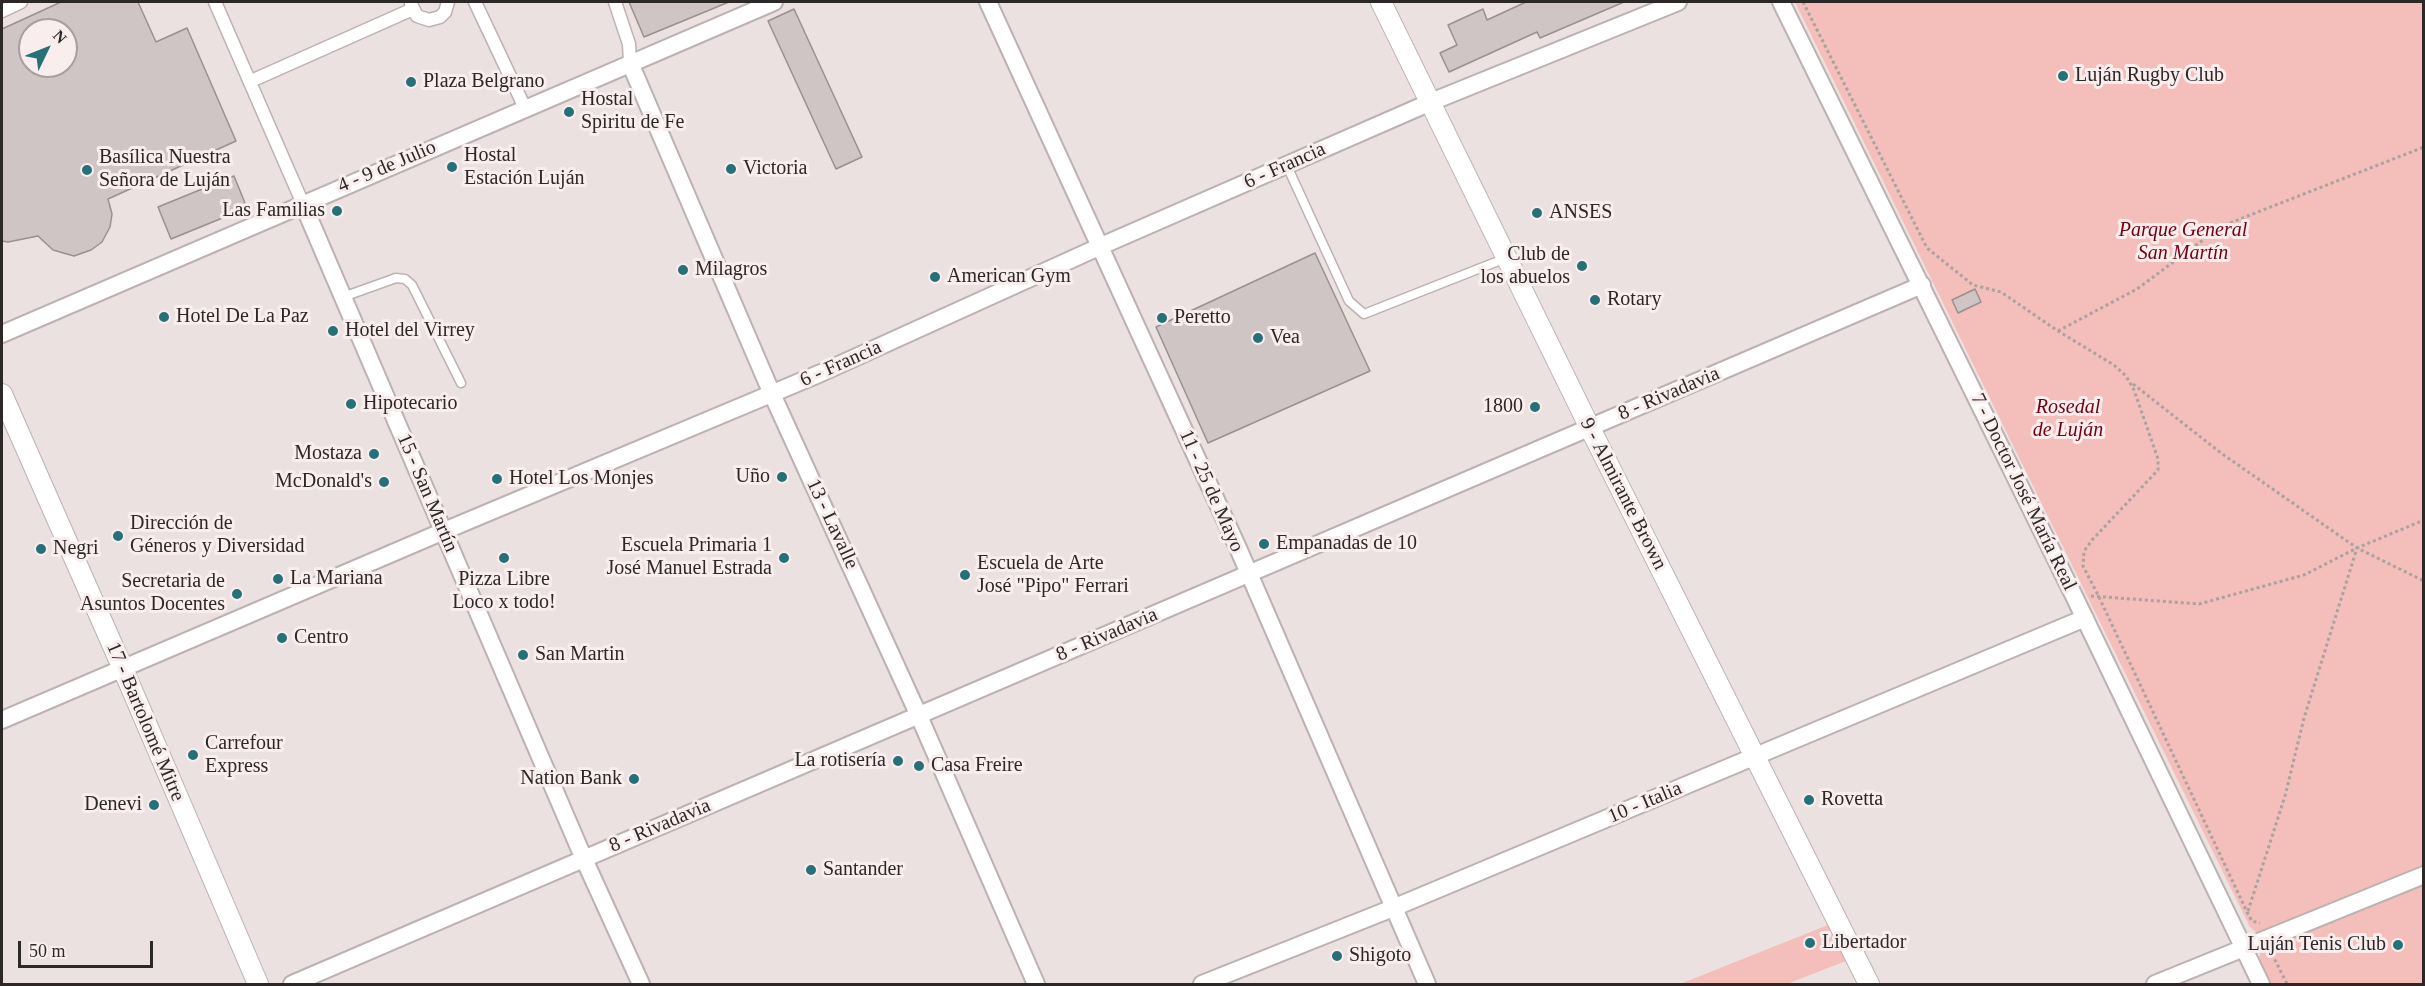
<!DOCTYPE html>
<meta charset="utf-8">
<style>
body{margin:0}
#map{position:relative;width:2425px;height:986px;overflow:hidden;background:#ebe1e0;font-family:"Times New Roman",serif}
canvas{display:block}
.frame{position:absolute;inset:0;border:3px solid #2c2828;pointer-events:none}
.north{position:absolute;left:18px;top:18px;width:60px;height:60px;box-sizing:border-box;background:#f9eeed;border:2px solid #a79f9e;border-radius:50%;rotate:47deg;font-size:16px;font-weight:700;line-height:24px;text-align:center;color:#2c2828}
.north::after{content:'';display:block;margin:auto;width:21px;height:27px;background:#267077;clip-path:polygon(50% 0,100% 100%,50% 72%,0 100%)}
.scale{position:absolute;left:18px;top:941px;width:135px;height:27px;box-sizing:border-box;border:3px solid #2c2828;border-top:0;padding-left:8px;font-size:18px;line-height:21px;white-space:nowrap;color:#2c2828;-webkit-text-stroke:4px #f9eeed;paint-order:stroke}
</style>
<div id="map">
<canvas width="2425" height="986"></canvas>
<div class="frame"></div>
<div class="north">N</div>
<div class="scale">50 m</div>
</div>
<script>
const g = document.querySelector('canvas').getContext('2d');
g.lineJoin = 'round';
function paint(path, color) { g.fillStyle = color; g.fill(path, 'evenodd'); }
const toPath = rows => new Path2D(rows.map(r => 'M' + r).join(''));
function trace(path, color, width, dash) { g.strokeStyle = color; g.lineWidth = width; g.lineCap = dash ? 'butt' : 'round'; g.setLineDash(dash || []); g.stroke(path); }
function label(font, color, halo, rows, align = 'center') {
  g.font = font + ' "Times New Roman",serif'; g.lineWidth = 6; g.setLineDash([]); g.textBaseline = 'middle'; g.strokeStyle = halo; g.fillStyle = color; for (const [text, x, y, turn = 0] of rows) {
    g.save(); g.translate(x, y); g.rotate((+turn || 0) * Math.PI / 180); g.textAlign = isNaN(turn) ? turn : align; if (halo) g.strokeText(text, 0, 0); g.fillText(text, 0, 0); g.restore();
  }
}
paint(toPath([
 [1795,2,2423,2,2423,866,2264,932,2256,932,2250,927],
 [2423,881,2423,984,2269,984,2259,963,2260,953,2264,947],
 [1828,925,1846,961,1787,984,1680,984]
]), '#f4beba');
const building = toPath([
 [61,2,138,2,156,42,187,28,236,141,108,199,112,214,110,227,102,242,91,250,74,256,53,250,38,236,8,242,2,241,2,29,61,2],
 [30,30,66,30,66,66,30,66,30,30],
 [629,2,729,2,644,37,629,2],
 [1526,2,1624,2,1540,38,1537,32,1449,72,1440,53,1457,45,1448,25,1483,9,1487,20,1526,2],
 [794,9,862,157,836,169,768,21,794,9],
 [234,176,247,208,171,239,158,207,234,176],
 [1315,253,1370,371,1208,443,1156,327,1315,253],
 [1975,289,1981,302,1958,313,1952,300,1975,289]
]);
paint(building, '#cfc5c4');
trace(building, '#9a908f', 1.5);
const service = toPath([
 [1287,166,1349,301,1364,314,1506,258],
 [343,297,396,278,405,279,412,285,461,383]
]);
const pedestrian = toPath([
 [215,2,303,204],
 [475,2,525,108],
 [615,2,629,44,630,63],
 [411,4,417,16,429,20,440,17,445,12,448,2],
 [2,11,21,2],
 [251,81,413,9]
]);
const minor = toPath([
 [988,2,1238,548,1427,984],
 [1781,2,2074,596,2261,984],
 [630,63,772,394,919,716,1036,984],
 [303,204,584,859,641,984],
 [2,334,774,2],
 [2,720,444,531,821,373,1101,246,1431,102,1678,2],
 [292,984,1922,285],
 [1202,984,1393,908,2085,618],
 [2155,984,2424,875]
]);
const tertiary = toPath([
 [1381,2,1590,428,1869,984],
 [2,394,123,669,258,984]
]);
trace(service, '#bcb2b1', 11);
trace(pedestrian, '#bcb2b1', 15);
trace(minor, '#bcb2b1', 20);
trace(tertiary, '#bcb2b1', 22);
trace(toPath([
 [1803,2,1927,248,1973,285,2001,292,2058,331,2114,365,2126,376,2134,390,2158,459,2158,470,2093,539,2084,551,2083,566,2098,595,2247,912,2252,921,2260,923],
 [2058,331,2137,289,2222,226,2424,147],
 [2133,384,2221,453,2357,548,2424,581],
 [2091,596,2199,604,2304,575,2357,548,2424,520],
 [2248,911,2285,796,2304,718,2357,548],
 [2272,954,2287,984]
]), '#aaa2a1', 3, [3, 3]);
trace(service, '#fff', 8);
trace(pedestrian, '#fff', 12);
trace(minor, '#fff', 16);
trace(tertiary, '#fff', 20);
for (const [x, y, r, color] of [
 [2063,76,6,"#267077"],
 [411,82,6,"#267077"],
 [569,112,6,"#267077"],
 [452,167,6,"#267077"],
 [731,169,6,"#267077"],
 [87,170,6,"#267077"],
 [337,211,6,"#267077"],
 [1537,213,6,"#267077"],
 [1582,266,6,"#267077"],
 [683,270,6,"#267077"],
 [935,277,6,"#267077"],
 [1595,300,6,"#267077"],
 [164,317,6,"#267077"],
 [1162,318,6,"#267077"],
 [333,331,6,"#267077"],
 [1258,338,6,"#267077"],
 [351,404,6,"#267077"],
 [1535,407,6,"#267077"],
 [374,454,6,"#267077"],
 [782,477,6,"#267077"],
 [497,479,6,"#267077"],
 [384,482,6,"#267077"],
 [118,536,6,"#267077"],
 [1264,544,6,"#267077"],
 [41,549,6,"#267077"],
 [504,558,6,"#267077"],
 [784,558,6,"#267077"],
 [965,575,6,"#267077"],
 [278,579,6,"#267077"],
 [237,594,6,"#267077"],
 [282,638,6,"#267077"],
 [523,655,6,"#267077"],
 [193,755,6,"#267077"],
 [898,761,6,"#267077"],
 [919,766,6,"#267077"],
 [634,779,6,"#267077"],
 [1809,800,6,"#267077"],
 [154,805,6,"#267077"],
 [811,870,6,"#267077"],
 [1810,943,6,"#267077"],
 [2398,945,6,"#267077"],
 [1337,956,6,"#267077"]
]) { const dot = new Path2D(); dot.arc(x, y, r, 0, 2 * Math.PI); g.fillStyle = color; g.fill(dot); trace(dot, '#f9eeed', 2); }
label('20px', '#2c2828', '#f9eeed', [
 ["Luján Rugby Club",2075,76],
 ["Plaza Belgrano",423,82],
 ["Hostal",581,100],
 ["Spiritu de Fe",581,123],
 ["Hostal",464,156],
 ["Estación Luján",464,179],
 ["Basílica Nuestra",99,158],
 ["Señora de Luján",99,181],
 ["Victoria",743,169],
 ["Las Familias",325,211,"right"],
 ["ANSES",1549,213],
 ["Club de",1570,255,"right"],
 ["los abuelos",1570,278,"right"],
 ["Milagros",695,270],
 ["American Gym",947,277],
 ["Rotary",1607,300],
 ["Hotel De La Paz",176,317],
 ["Peretto",1174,318],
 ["Hotel del Virrey",345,331],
 ["Vea",1270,338],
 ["Hipotecario",363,404],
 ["1800",1523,407,"right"],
 ["Mostaza",362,454,"right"],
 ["Uño",770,477,"right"],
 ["Hotel Los Monjes",509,479],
 ["McDonald's",372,482,"right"],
 ["Dirección de",130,524],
 ["Géneros y Diversidad",130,547],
 ["Empanadas de 10",1276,544],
 ["Escuela Primaria 1",772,546,"right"],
 ["José Manuel Estrada",772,569,"right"],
 ["Negri",53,549],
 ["Escuela de Arte",977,564],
 ["José \"Pipo\" Ferrari",977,587],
 ["La Mariana",290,579],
 ["Pizza Libre",504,580,"center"],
 ["Loco x todo!",504,603,"center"],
 ["Secretaria de",225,582,"right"],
 ["Asuntos Docentes",225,605,"right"],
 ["Centro",294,638],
 ["San Martin",535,655],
 ["Carrefour",205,744],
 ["Express",205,767],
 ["La rotisería",886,761,"right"],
 ["Casa Freire",931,766],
 ["Nation Bank",622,779,"right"],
 ["Rovetta",1821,800],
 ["Denevi",142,805,"right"],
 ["Santander",823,870],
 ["Libertador",1822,943],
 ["Luján Tenis Club",2386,945,"right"],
 ["Shigoto",1349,956]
], 'left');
label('20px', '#2c2828', '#f9eeed', [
 ["6 - Francia",1285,166,-24],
 ["4 - 9 de Julio",387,167,-23],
 ["6 - Francia",841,364,-24],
 ["8 - Rivadavia",1669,394,-23],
 ["11 - 25 de Mayo",1211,491,66],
 ["7 - Doctor José María Real",2023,492,64],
 ["15 - San Martín",427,493,67],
 ["9 - Almirante Brown",1623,494,63],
 ["13 - Lavalle",832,524,65],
 ["8 - Rivadavia",1107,635,-23],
 ["17 - Bartolomé Mitre",145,722,67],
 ["10 - Italia",1645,803,-23],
 ["8 - Rivadavia",660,826,-23]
]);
label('italic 20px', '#730011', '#f9eeed', [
 ["Parque General",2183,231],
 ["San Martín",2183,254],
 ["Rosedal",2068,408],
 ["de Luján",2068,431]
]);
</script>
